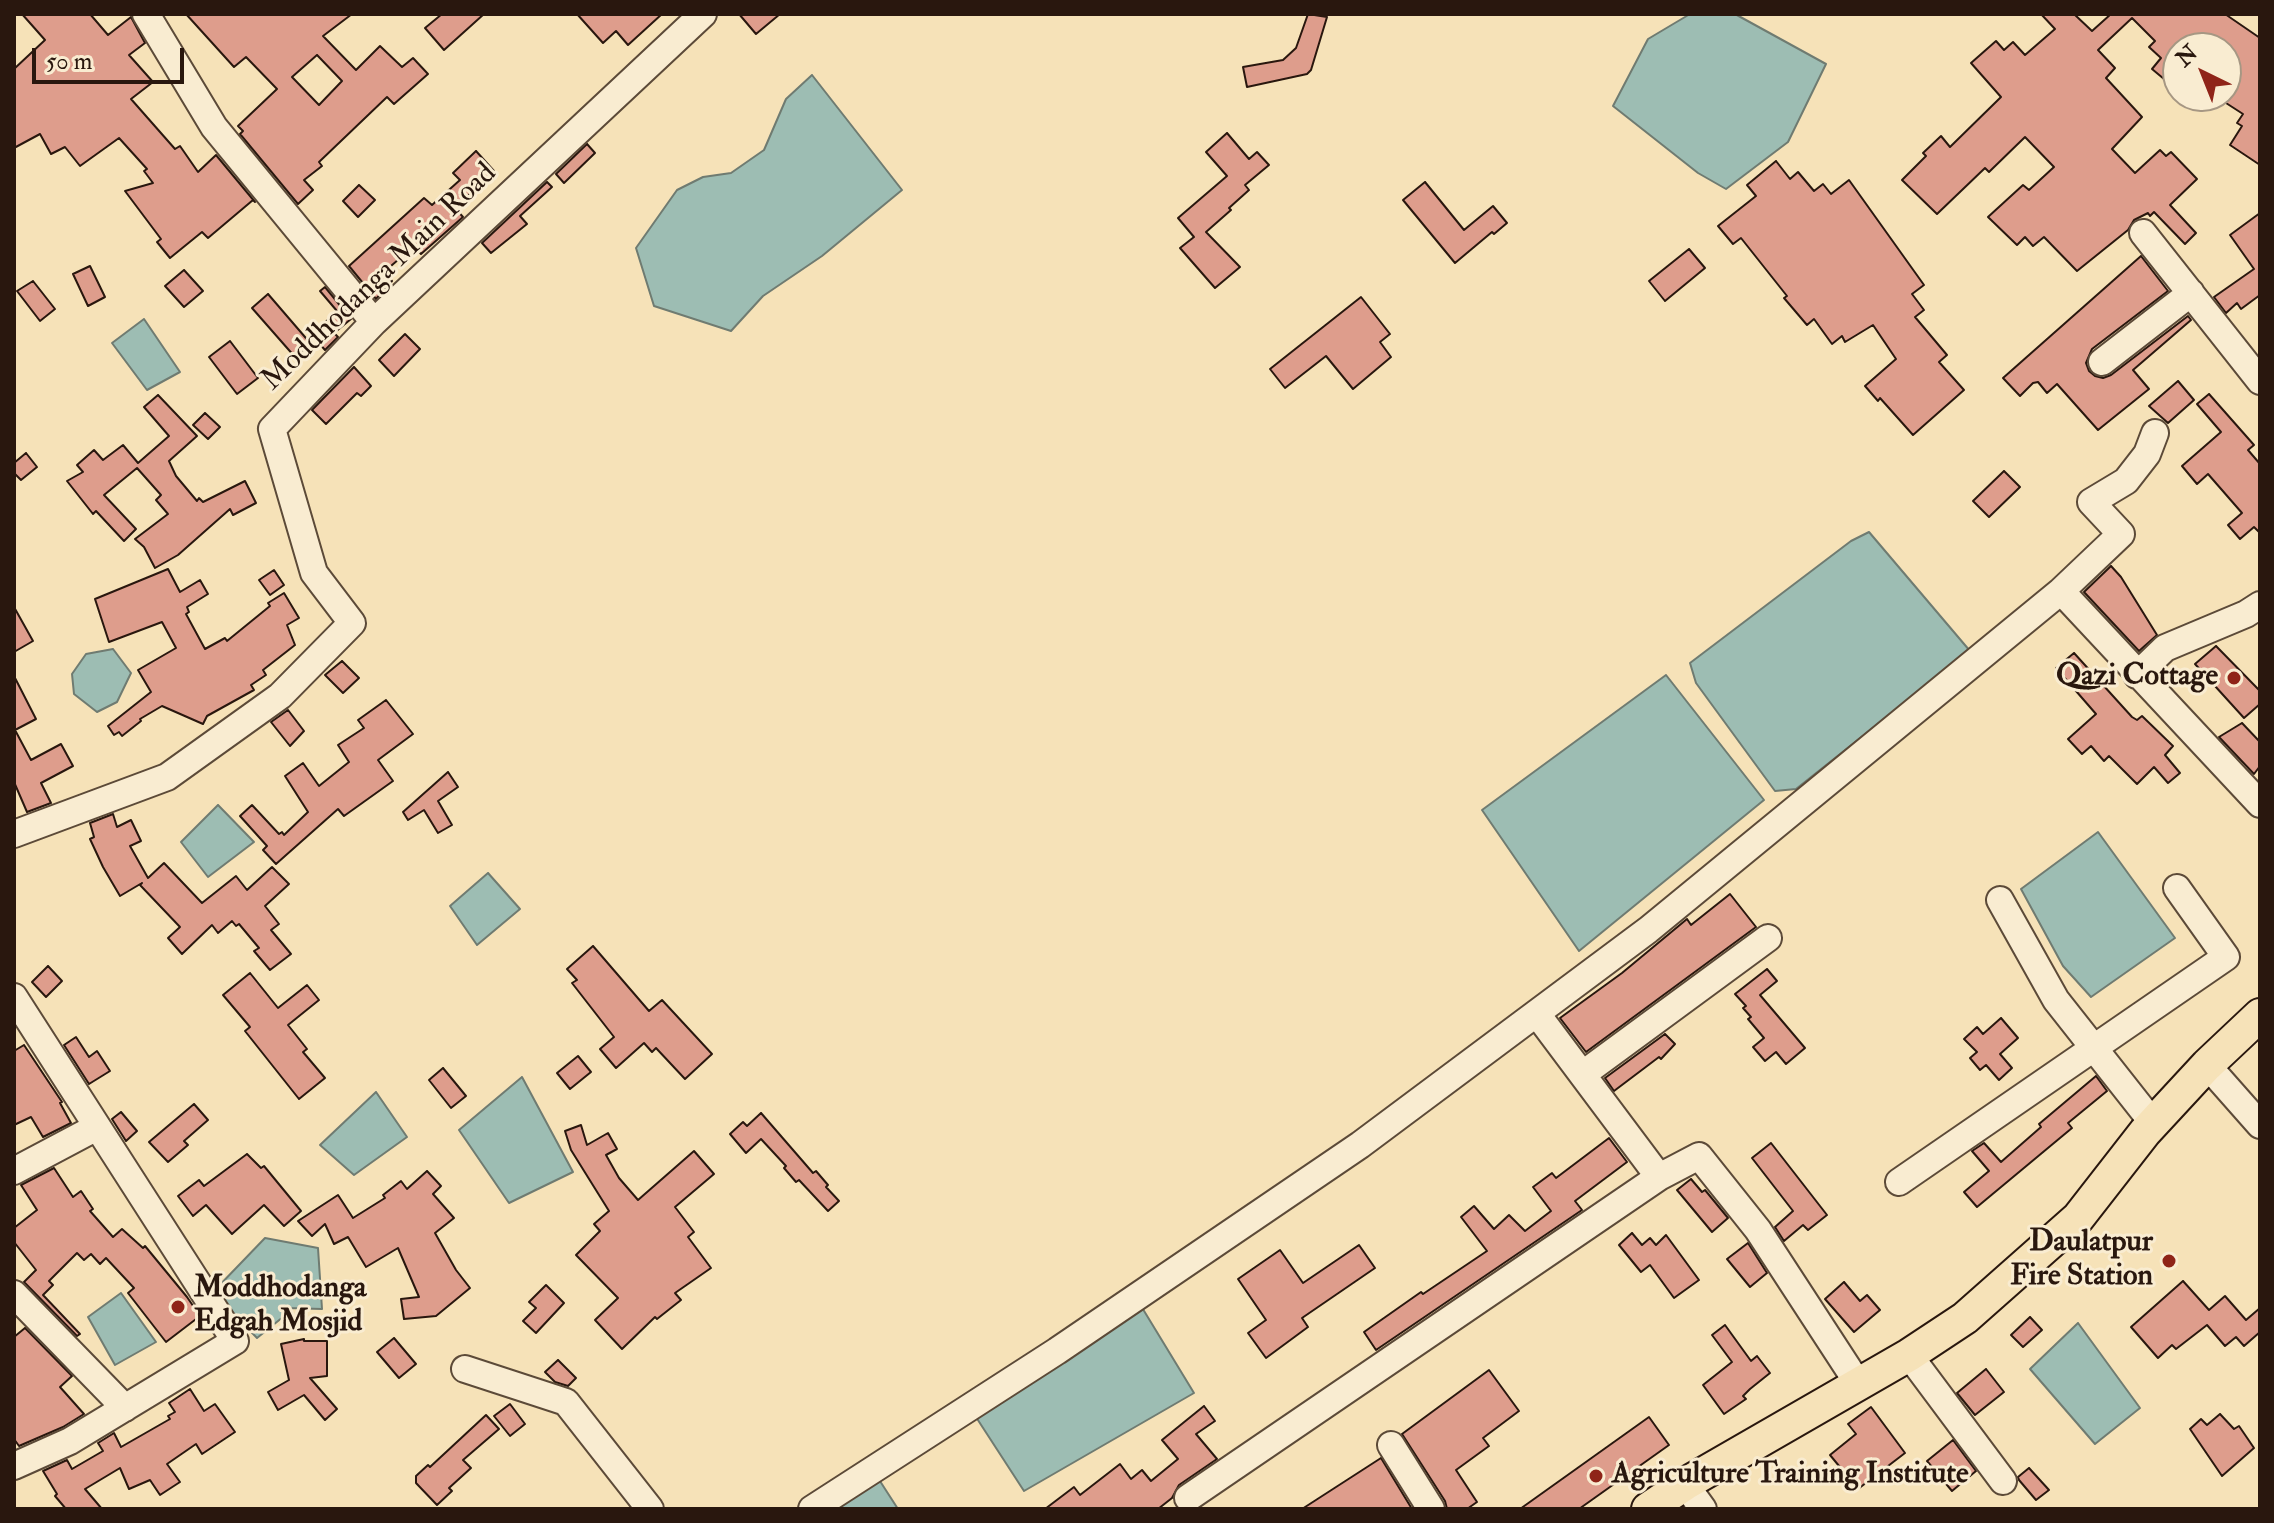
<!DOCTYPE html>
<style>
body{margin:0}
#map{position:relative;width:2274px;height:1523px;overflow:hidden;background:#f6e2b8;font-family:"IM FELL Double Pica",serif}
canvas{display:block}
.frame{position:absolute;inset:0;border:16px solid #29170e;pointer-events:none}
.north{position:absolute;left:2162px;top:32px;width:80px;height:80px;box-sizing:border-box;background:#f9ecd1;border:2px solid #a69783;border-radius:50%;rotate:317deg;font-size:22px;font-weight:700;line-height:32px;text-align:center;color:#29170e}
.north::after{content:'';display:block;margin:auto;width:28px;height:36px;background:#8f2418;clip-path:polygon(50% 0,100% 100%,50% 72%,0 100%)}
.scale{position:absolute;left:32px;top:48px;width:152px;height:36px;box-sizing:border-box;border:4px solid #29170e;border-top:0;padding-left:10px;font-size:24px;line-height:28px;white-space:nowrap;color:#29170e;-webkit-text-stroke:6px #f9ecd1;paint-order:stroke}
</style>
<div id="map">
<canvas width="2274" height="1523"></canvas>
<div class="frame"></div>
<div class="north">N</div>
<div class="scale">50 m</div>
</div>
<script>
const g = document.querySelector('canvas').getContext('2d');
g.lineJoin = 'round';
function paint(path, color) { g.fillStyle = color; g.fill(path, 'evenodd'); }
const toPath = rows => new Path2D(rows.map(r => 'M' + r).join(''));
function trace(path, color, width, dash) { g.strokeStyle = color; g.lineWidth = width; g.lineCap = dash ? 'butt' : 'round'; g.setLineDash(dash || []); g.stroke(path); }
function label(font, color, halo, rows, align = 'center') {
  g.font = font + ' "IM FELL Double Pica",serif'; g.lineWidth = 6; g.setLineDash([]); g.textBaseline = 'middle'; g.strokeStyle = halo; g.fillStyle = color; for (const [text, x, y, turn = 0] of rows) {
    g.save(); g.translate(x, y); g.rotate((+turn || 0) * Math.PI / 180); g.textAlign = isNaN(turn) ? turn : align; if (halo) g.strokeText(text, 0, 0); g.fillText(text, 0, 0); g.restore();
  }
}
const water = toPath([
 [1690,14,1735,14,1826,64,1788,142,1726,189,1698,173,1613,106,1648,39,1690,14],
 [812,75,902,190,822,256,763,296,731,331,654,306,636,248,677,190,703,177,731,173,764,150,786,99,812,75],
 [144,319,180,372,147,390,112,343,144,319],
 [1869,532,1970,651,1796,789,1775,791,1696,683,1690,663,1851,541,1869,532],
 [113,649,131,673,117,702,97,712,74,694,72,674,86,654,113,649],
 [1666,675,1764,800,1579,951,1482,810,1666,675],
 [218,805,254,842,208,877,181,842,218,805],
 [2098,832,2175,938,2091,997,2063,966,2021,889,2098,832],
 [488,873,520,909,477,945,450,906,488,873],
 [522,1077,573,1172,509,1203,459,1130,522,1077],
 [376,1092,407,1137,354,1175,320,1145,376,1092],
 [265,1238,318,1248,322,1309,286,1308,283,1317,257,1338,213,1292,265,1238],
 [121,1293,156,1342,115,1365,88,1317,121,1293],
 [1138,1301,1194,1393,1024,1491,974,1414,1138,1301],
 [2078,1323,2140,1408,2095,1444,2030,1369,2078,1323],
 [878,1478,898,1509,833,1509,878,1478]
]);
paint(water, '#9dbdb3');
trace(water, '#6f7b71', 2);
const building = toPath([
 [22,14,90,14,108,35,131,17,145,43,129,55,153,82,131,99,175,149,180,146,198,172,216,155,255,202,253,200,208,238,202,232,170,258,157,242,161,239,125,191,153,183,144,171,147,169,119,138,80,166,65,147,51,154,40,134,14,148,14,69,45,40,22,14],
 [186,14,352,14,323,36,356,70,380,46,402,67,413,58,428,74,394,104,387,97,319,162,322,166,304,180,313,190,298,204,240,134,243,131,238,126,277,89,246,57,234,67,186,14],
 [317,55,342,81,319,105,292,77,317,55],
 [442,14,484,14,444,50,425,28,442,14],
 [577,14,662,14,628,45,616,31,603,43,577,14],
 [739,14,780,14,756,34,739,14],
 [1308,14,1327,17,1311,70,1307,74,1247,87,1243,67,1283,60,1296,48,1308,14],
 [2041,14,2074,14,2092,31,2111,14,2225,14,2260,38,2260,165,2230,145,2242,126,2237,123,2243,114,2226,103,2226,48,2178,48,2178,75,2172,69,2164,79,2152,69,2161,58,2149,47,2155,41,2132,18,2098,50,2115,68,2106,78,2142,117,2112,149,2135,173,2160,150,2166,156,2171,152,2197,179,2170,205,2196,233,2185,244,2154,212,2150,216,2148,213,2134,220,2128,230,2077,271,2044,237,2033,246,2025,237,2017,245,1988,217,2023,185,2029,190,2054,167,2025,137,1989,172,1985,168,1937,214,1902,180,1926,156,1923,153,1941,136,1950,147,2001,97,1971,63,1996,41,2004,50,2013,42,2025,55,2055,29,2041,14],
 [1227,133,1249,159,1257,152,1269,165,1245,185,1249,190,1229,208,1231,210,1206,232,1240,267,1215,288,1180,248,1194,237,1178,218,1227,176,1206,152,1227,133],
 [587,144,595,153,564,183,556,174,587,144],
 [476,151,494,171,455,208,463,217,421,254,414,246,384,272,392,281,376,299,349,266,424,198,432,205,460,180,453,173,476,151],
 [1776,161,1790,179,1798,172,1814,191,1823,184,1831,194,1849,180,1924,285,1912,294,1924,310,1915,317,1947,355,1939,362,1964,390,1913,435,1880,398,1878,401,1865,386,1896,359,1873,325,1845,342,1842,336,1832,344,1814,319,1807,325,1784,298,1787,296,1741,238,1733,244,1718,226,1756,196,1747,185,1776,161],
 [547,182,552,187,520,216,527,224,491,253,482,243,547,182],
 [1425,182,1464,230,1493,206,1507,223,1494,234,1492,232,1455,263,1403,200,1425,182],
 [359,185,375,200,358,217,343,201,359,185],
 [2260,213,2260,295,2241,309,2237,303,2226,313,2214,297,2254,269,2230,235,2260,213],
 [1689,249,1705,268,1665,301,1649,281,1689,249],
 [2141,256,2168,291,2092,349,2086,363,2089,371,2095,376,2103,378,2111,375,2188,316,2191,320,2133,370,2149,389,2098,430,2057,384,2047,393,2038,382,2033,383,2020,396,2003,378,2141,256],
 [90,266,105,297,88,306,73,274,90,266],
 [184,270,203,291,184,307,165,286,184,270],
 [33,281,55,309,40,321,17,291,33,281],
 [325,287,351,319,334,333,338,337,325,350,312,335,337,311,320,291,325,287],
 [268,294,311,344,295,357,252,308,268,294],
 [1361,297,1390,334,1380,342,1391,357,1353,389,1326,356,1285,388,1270,369,1361,297],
 [405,334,420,349,394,376,379,360,405,334],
 [230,341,258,378,237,394,209,357,230,341],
 [354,367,371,386,361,396,357,393,326,424,312,410,354,367],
 [2178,381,2194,400,2168,423,2149,406,2178,381],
 [2209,394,2254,445,2248,450,2260,464,2260,533,2254,527,2240,539,2228,525,2242,513,2208,474,2197,484,2182,466,2221,432,2197,404,2209,394],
 [158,395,197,436,169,461,176,476,197,501,199,498,203,502,245,481,256,503,233,515,230,509,178,555,155,568,144,547,135,539,168,514,156,500,161,495,137,468,104,495,136,529,124,541,96,511,93,514,67,481,83,472,77,465,94,450,103,460,123,445,138,463,169,436,144,407,158,395],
 [205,413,220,427,208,439,193,425,205,413],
 [26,453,37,467,21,480,14,473,14,463,26,453],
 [2004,471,2020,487,1989,517,1973,501,2004,471],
 [2111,566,2121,577,2157,635,2139,651,2084,592,2111,566],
 [168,569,180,592,200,580,208,594,187,607,189,612,186,614,205,649,225,638,227,641,270,606,268,603,284,593,299,618,287,625,295,645,263,670,266,675,251,685,254,690,207,716,203,724,162,706,140,719,141,721,122,736,119,732,114,735,108,726,151,692,138,670,176,648,162,622,109,642,95,599,168,569],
 [274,570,284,585,270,595,259,580,274,570],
 [14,607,33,641,14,652,14,607],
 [2216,646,2260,691,2260,704,2244,718,2195,664,2216,646],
 [2074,653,2132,717,2137,720,2142,716,2173,746,2165,755,2180,773,2168,783,2154,767,2137,784,2109,756,2104,761,2091,746,2082,754,2068,739,2096,714,2056,668,2074,653],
 [342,661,359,678,343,693,325,675,342,661],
 [14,676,36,719,15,730,31,760,61,744,73,766,41,783,51,803,27,812,14,782,14,676],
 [386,700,413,734,378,760,393,781,344,816,338,809,276,864,263,850,267,846,240,816,252,805,279,834,282,832,284,835,308,812,285,776,303,763,319,786,349,762,338,745,364,728,358,720,386,700],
 [288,710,304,731,290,746,271,722,288,710],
 [2242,723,2260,742,2260,766,2254,774,2219,737,2242,723],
 [448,772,458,787,438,801,452,825,438,833,424,810,408,820,403,812,448,772],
 [113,814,117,827,131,820,141,841,130,846,148,878,164,863,202,903,236,876,247,890,272,867,289,884,265,906,279,924,271,930,291,954,270,970,254,951,259,948,239,924,236,926,232,921,218,933,212,925,182,954,168,938,180,927,140,885,142,883,120,896,103,867,90,839,94,837,90,823,113,814],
 [1730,894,1756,927,1586,1052,1560,1018,1622,973,1687,919,1691,925,1730,894],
 [593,946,649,1011,662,1000,712,1054,685,1079,656,1048,652,1052,644,1043,616,1068,600,1049,614,1037,572,983,577,980,567,969,593,946],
 [48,966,62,981,46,997,32,982,48,966],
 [1767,969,1777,981,1760,995,1805,1048,1786,1064,1776,1052,1765,1061,1753,1047,1764,1038,1748,1019,1751,1017,1743,1008,1746,1006,1735,994,1767,969],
 [250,973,278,1008,307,985,319,1000,288,1025,307,1049,303,1052,325,1078,299,1099,245,1031,250,1027,223,995,250,973],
 [2001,1018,2018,1038,2000,1054,2012,1068,1999,1080,1986,1065,1980,1070,1970,1058,1977,1052,1964,1039,1977,1027,1983,1034,2001,1018],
 [1665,1034,1675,1044,1661,1059,1659,1057,1614,1091,1605,1078,1665,1034],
 [76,1037,89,1057,97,1051,110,1071,89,1084,64,1045,76,1037],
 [24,1045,62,1102,60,1103,71,1123,43,1137,31,1117,14,1125,14,1051,24,1045],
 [578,1056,591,1072,570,1089,557,1073,578,1056],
 [443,1068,466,1096,451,1108,429,1080,443,1068],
 [2096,1076,2107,1091,2068,1123,2072,1128,1977,1207,1964,1192,1989,1171,1972,1151,1984,1143,2001,1162,2041,1127,2039,1124,2096,1076],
 [194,1104,208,1120,184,1141,188,1145,168,1162,149,1142,194,1104],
 [121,1112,137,1131,126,1141,112,1119,121,1112],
 [761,1113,813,1173,816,1171,828,1185,826,1187,839,1201,828,1211,799,1180,796,1182,784,1168,786,1166,761,1139,746,1153,730,1134,743,1122,747,1126,761,1113],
 [581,1125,587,1145,608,1133,617,1149,606,1155,619,1178,638,1200,694,1151,714,1174,675,1207,694,1232,688,1237,711,1268,675,1293,681,1300,657,1319,655,1317,622,1349,595,1320,618,1298,576,1255,600,1231,594,1224,609,1211,571,1150,565,1131,581,1125],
 [1609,1138,1627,1162,1575,1201,1582,1210,1376,1350,1364,1332,1421,1292,1423,1294,1487,1251,1461,1217,1474,1206,1494,1229,1509,1215,1525,1231,1551,1211,1533,1187,1552,1173,1556,1178,1609,1138],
 [1771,1143,1827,1215,1808,1230,1803,1225,1784,1241,1775,1227,1793,1211,1752,1158,1771,1143],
 [247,1154,261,1168,264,1166,301,1211,284,1226,264,1205,232,1234,206,1205,193,1216,178,1196,199,1180,204,1186,247,1154],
 [54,1168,73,1197,81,1191,93,1209,90,1211,113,1237,122,1229,143,1248,145,1246,187,1297,200,1316,166,1342,128,1293,134,1288,106,1258,100,1264,91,1254,84,1260,77,1253,49,1281,53,1285,43,1295,80,1334,77,1336,24,1282,36,1270,14,1242,14,1228,37,1210,21,1185,54,1168],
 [427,1171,441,1186,433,1194,454,1218,435,1233,456,1270,470,1288,436,1316,404,1319,401,1299,419,1297,398,1248,366,1267,348,1237,334,1244,325,1224,312,1236,298,1221,338,1195,353,1218,385,1198,383,1195,401,1181,407,1189,427,1171],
 [1691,1179,1702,1192,1705,1190,1728,1218,1712,1232,1677,1190,1691,1179],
 [1632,1233,1642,1245,1650,1238,1656,1245,1666,1235,1699,1280,1674,1298,1650,1265,1641,1272,1619,1245,1632,1233],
 [1748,1243,1767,1273,1750,1287,1727,1259,1748,1243],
 [1359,1245,1375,1268,1302,1318,1308,1327,1266,1358,1248,1333,1266,1320,1238,1279,1280,1250,1303,1283,1359,1245],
 [2183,1281,2209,1310,2225,1296,2246,1320,2260,1308,2260,1332,2244,1346,2236,1337,2225,1346,2207,1325,2176,1349,2172,1345,2158,1358,2131,1327,2183,1281],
 [1844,1282,1860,1301,1867,1295,1880,1310,1854,1332,1825,1299,1844,1282],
 [546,1285,564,1303,536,1333,523,1321,536,1308,529,1302,546,1285],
 [2030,1317,2042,1330,2023,1347,2011,1335,2030,1317],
 [1725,1325,1751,1361,1757,1356,1770,1373,1750,1389,1743,1396,1746,1399,1724,1414,1703,1385,1732,1362,1712,1335,1725,1325],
 [25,1328,72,1376,60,1387,84,1414,63,1427,19,1446,14,1439,14,1337,25,1328],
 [394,1338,416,1364,399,1378,377,1352,394,1338],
 [304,1339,304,1341,327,1341,327,1376,310,1378,337,1409,325,1420,304,1395,278,1410,268,1392,289,1380,281,1344,304,1339],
 [558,1360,576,1378,568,1386,555,1382,545,1372,558,1360],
 [1986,1369,2004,1392,1975,1415,1957,1393,1986,1369],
 [1489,1370,1519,1411,1483,1438,1489,1446,1456,1470,1477,1502,1467,1509,1447,1509,1445,1501,1402,1434,1489,1370],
 [190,1389,204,1411,215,1404,235,1432,202,1454,196,1444,167,1464,180,1482,160,1495,150,1480,129,1489,120,1468,85,1489,102,1509,66,1509,55,1496,57,1494,43,1471,67,1460,72,1469,103,1451,98,1443,114,1433,121,1447,170,1419,168,1416,175,1412,169,1403,190,1389],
 [510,1404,525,1424,510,1436,494,1416,510,1404],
 [1204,1406,1215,1421,1196,1434,1217,1459,1179,1485,1172,1498,1158,1509,1045,1509,1074,1487,1080,1495,1120,1464,1131,1479,1142,1470,1151,1481,1178,1459,1162,1440,1204,1406],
 [1871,1407,1905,1453,1858,1489,1830,1455,1856,1434,1848,1424,1871,1407],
 [2220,1414,2234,1429,2239,1426,2254,1448,2222,1476,2190,1429,2201,1419,2207,1425,2220,1414],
 [486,1415,499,1429,463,1460,471,1468,449,1488,452,1491,437,1505,416,1483,416,1476,428,1465,430,1467,486,1415],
 [1649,1417,1669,1445,1579,1509,1520,1509,1649,1417],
 [1953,1440,1976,1471,1952,1491,1927,1461,1953,1440],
 [1381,1458,1412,1509,1302,1509,1381,1458],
 [2029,1468,2049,1490,2036,1500,2019,1480,2018,1477,2029,1468]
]);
paint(building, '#de9d8c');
trace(building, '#29170e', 2);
const minor = toPath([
 [146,14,214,127,374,322],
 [2143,233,2260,381],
 [2102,362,2191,293],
 [2061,591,2121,534,2091,502,2126,481,2147,454,2155,433],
 [2137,675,2165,648,2246,614,2260,605],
 [14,834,167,777,280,696,352,623,314,573,272,429,374,322,703,14],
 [2000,900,2056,1000,2153,1123],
 [14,997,235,1341,70,1441,14,1466],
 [2207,1065,2260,1125],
 [1583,1074,1768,938],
 [14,1171,97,1127],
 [1659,1177,1699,1156,1758,1230,1859,1385],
 [1899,1182,2226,957,2177,888],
 [14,1294,125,1408],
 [1909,1355,2003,1481],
 [465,1369,566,1402,650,1509],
 [1391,1445,1431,1509],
 [1685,1484,1703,1509],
 [1188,1498,1659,1177,1537,1014],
 [812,1509,1057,1351,1360,1145,1648,930,2061,591,2260,804]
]);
const major = toPath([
 [1648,1509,1685,1484,1909,1355,1965,1318,2078,1218,2145,1132,2207,1065,2260,1015]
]);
trace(minor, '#5c4a38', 30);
trace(major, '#29170e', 36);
trace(minor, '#f9ecd1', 26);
trace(major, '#f6e2b8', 32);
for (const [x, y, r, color] of [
 [2234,678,8,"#8f2418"],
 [2169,1261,8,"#8f2418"],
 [178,1307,8,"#8f2418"],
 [1596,1476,8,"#8f2418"]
]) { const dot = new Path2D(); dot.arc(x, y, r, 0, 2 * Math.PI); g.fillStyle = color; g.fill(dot); trace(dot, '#f9ecd1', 3); }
label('30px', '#29170e', '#f9ecd1', [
 ["Moddhodanga Main Road",380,278,-44]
]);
label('bold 30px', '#29170e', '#f9ecd1', [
 ["Qazi Cottage",2218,678],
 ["Daulatpur",2153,1244],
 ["Fire Station",2153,1278],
 ["Moddhodanga",194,1290,"left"],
 ["Edgah Mosjid",194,1324,"left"],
 ["Agriculture Training Institute",1612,1476,"left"]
], 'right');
</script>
